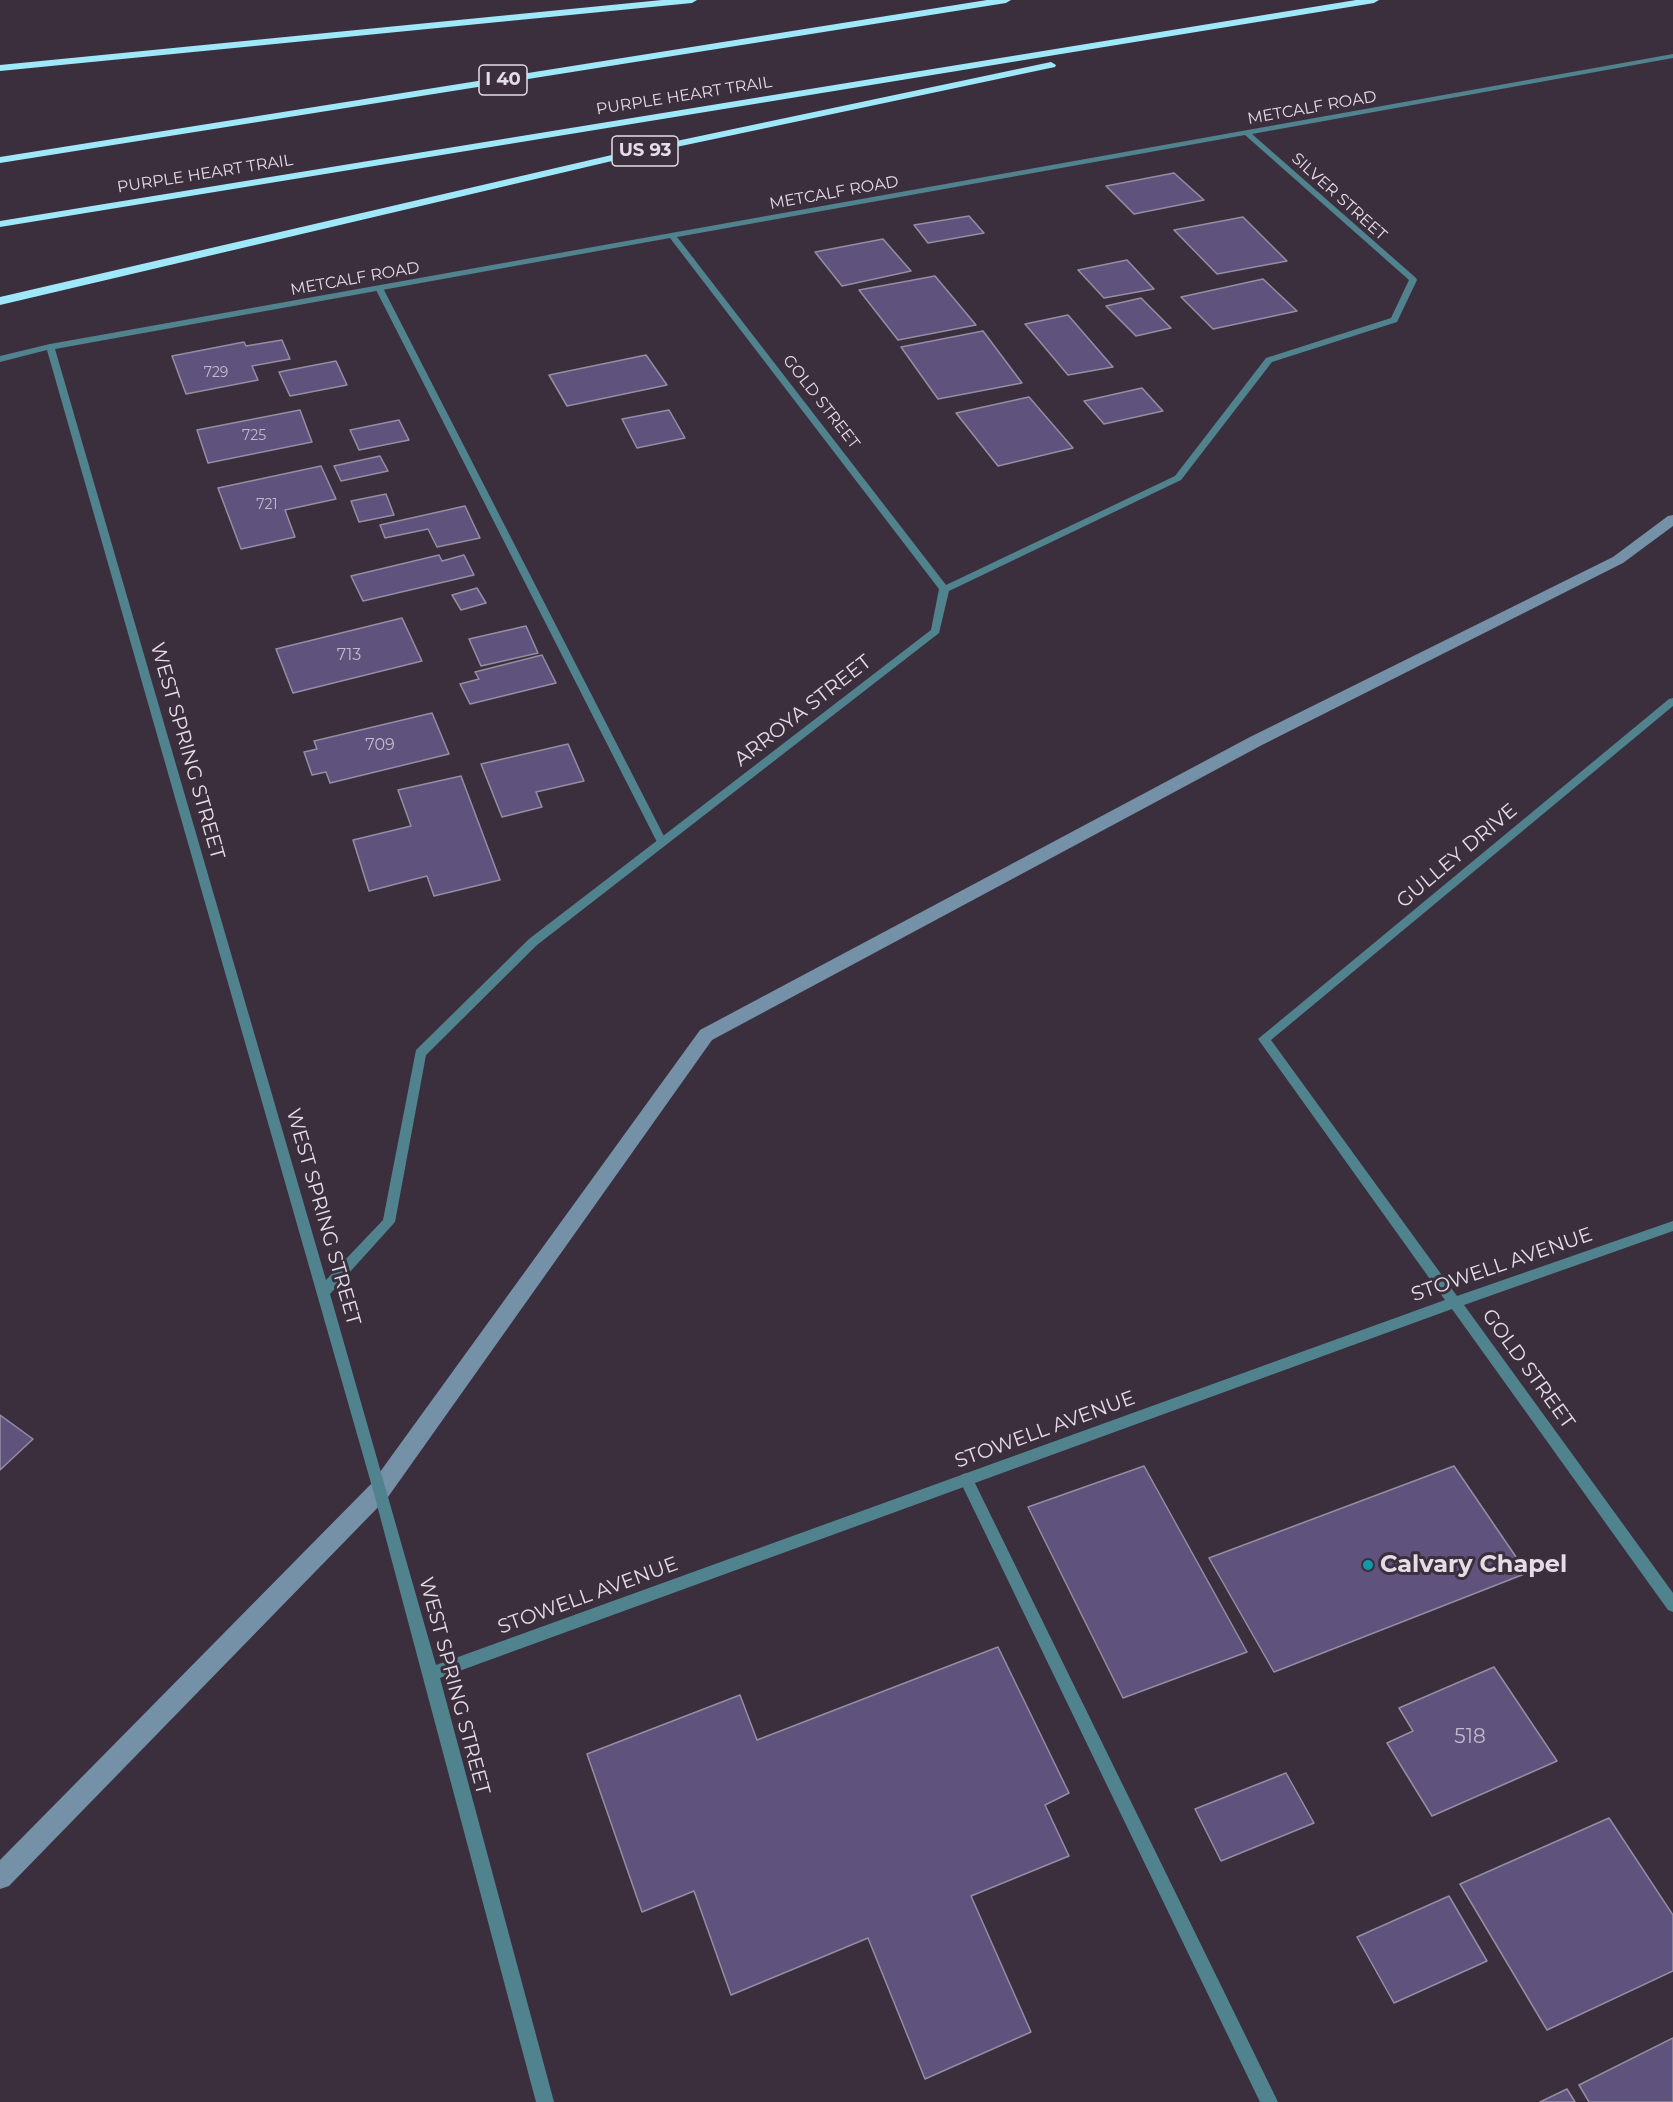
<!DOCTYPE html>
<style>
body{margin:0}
canvas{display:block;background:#3b2f3e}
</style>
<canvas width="1673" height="2102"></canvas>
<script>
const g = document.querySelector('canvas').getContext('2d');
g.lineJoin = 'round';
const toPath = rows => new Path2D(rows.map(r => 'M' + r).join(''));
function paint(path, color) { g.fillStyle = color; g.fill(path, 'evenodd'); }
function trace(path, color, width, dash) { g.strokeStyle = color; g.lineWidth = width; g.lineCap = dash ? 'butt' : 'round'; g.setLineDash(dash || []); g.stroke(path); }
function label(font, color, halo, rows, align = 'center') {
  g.font = font + ' Montserrat,sans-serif'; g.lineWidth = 6; g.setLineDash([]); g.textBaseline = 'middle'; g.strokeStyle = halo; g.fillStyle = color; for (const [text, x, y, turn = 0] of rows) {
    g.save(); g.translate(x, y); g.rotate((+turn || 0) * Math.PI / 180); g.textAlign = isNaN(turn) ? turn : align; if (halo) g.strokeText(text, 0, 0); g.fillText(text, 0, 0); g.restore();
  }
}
paint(toPath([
 [1673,515,1673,526,1623,563,1262,745,712,1040,388,1497,9,1886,0,1889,0,1860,372,1483,700,1030,1250,737,1613,557,1668,516,1673,515]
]), '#7491a8');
const building = toPath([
 [1174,173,1204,200,1134,214,1106,186,1174,173],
 [969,216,984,233,928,243,914,225,969,216],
 [1243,217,1287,261,1217,274,1174,230,1243,217],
 [883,239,911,271,842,286,815,252,883,239],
 [1127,260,1154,289,1104,298,1078,270,1127,260],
 [935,276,976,325,898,340,859,290,935,276],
 [1263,279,1297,311,1213,329,1181,297,1263,279],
 [1141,298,1171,328,1136,336,1106,306,1141,298],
 [1068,315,1113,367,1068,375,1025,324,1068,315],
 [983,331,1022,383,938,399,901,347,983,331],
 [282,340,290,359,252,366,258,380,186,394,172,356,244,342,246,346,282,340],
 [646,355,667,385,567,406,549,375,646,355],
 [336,361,347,385,290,396,279,372,336,361],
 [1142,388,1163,411,1104,424,1084,401,1142,388],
 [1029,397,1073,448,998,466,956,413,1029,397],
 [300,410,312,442,208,463,197,430,300,410],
 [669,410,685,438,637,448,622,419,669,410],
 [399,420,409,440,359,450,350,430,399,420],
 [380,456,388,471,341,481,334,466,380,456],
 [321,466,336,499,285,510,295,537,241,549,218,488,321,466],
 [386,494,394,515,359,522,351,501,386,494],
 [465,506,480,538,437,547,428,529,385,538,380,525,465,506],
 [439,555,442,561,464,555,474,575,363,601,351,576,439,555],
 [477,588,486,603,461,610,452,595,477,588],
 [402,618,422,661,293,693,276,649,402,618],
 [526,626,538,653,481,666,469,639,526,626],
 [542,655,556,683,470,704,460,684,479,679,475,672,542,655],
 [432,713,449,754,330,783,326,772,312,775,304,752,317,749,314,741,432,713],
 [568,744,584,781,536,792,542,807,502,817,481,764,568,744],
 [461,776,500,880,434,896,427,876,369,891,353,840,411,826,398,790,461,776],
 [0,1415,33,1439,0,1470,0,1415],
 [1144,1466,1247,1652,1123,1698,1028,1507,1144,1466],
 [1454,1466,1527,1573,1274,1672,1209,1558,1454,1466],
 [998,1647,1069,1793,1045,1805,1069,1856,971,1896,1031,2032,925,2079,868,1938,731,1995,694,1891,642,1912,587,1754,740,1695,757,1740,998,1647],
 [1494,1667,1557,1761,1432,1816,1387,1743,1413,1731,1399,1708,1494,1667],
 [1286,1773,1314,1823,1221,1861,1195,1809,1286,1773],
 [1609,1818,1673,1915,1673,1971,1547,2030,1460,1884,1609,1818],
 [1449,1896,1487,1961,1394,2003,1357,1937,1449,1896],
 [1673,2038,1673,2102,1589,2102,1579,2085,1673,2038],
 [1567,2089,1575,2102,1540,2102,1567,2089]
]);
paint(building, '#5f537d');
trace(building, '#938ea3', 1.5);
paint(toPath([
 [376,286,383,288,667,842,666,845,662,846,657,842,375,288,376,286],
 [966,1473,971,1475,1278,2102,1260,2102,959,1479,961,1475,966,1473]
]), '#50838e');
paint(toPath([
 [1673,54,1673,58,1252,134,1416,278,1417,280,1397,322,1272,362,1181,480,949,591,939,633,537,945,426,1055,395,1222,330,1294,436,1665,1445,1300,1258,1039,1669,699,1673,698,1673,706,1271,1040,1457,1296,1673,1221,1673,1231,1464,1305,1673,1593,1673,1612,1668,1610,1452,1309,440,1678,554,2102,536,2102,373,1490,47,350,0,362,0,356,50,344,1673,54],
 [1245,135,1409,280,1391,318,1266,358,1175,476,946,585,677,237,1245,135],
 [670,238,939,589,931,630,529,939,416,1050,383,1220,326,1280,55,349,670,238]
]), '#50838e');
paint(toPath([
 [662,0,697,0,692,3,0,71,0,65,662,0],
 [987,0,1011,0,1006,3,0,163,0,157,987,0],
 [1356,0,1379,0,1374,3,0,227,0,221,1356,0],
 [1051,62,1056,65,1055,67,629,157,0,305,0,297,629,151,1051,62]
]), '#9ee8f9');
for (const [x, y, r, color] of [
 [1368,1565,6,"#0f9aa8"]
]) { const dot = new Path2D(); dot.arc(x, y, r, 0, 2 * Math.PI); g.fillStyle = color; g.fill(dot); trace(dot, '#3b2f3e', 2); }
label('14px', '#c3bacc', null, [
 ["729",216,373],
 ["725",254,436],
 ["721",267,505]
]);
label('16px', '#e4dde6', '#3b2f3e', [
 ["PURPLE HEART TRAIL",684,96,-9],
 ["METCALF ROAD",1312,108,-10],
 ["PURPLE HEART TRAIL",205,174,-9],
 ["METCALF ROAD",834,193,-10],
 ["SILVER STREET",1339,197,42],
 ["METCALF ROAD",355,279,-10],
 ["GOLD STREET",821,402,52]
]);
label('16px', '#c3bacc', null, [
 ["713",349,655],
 ["709",380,745]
]);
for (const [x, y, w] of [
 [503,80,48],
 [645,151,66]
]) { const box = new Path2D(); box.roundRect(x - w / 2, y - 15, w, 30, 4.5); g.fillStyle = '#3b2f3e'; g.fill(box); trace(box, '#e4dde6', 1.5); }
label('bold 18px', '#e4dde6', null, [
 ["I 40",503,80],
 ["US 93",645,151]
]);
label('20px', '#e4dde6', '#3b2f3e', [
 ["ARROYA STREET",803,711,-38],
 ["WEST SPRING STREET",187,751,74],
 ["GULLEY DRIVE",1457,856,-40],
 ["WEST SPRING STREET",323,1217,74],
 ["STOWELL AVENUE",1502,1265,-19],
 ["GOLD STREET",1528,1369,54],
 ["STOWELL AVENUE",1045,1430,-20],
 ["STOWELL AVENUE",588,1596,-20],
 ["WEST SPRING STREET",454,1686,75]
]);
label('20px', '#c3bacc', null, [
 ["518",1470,1737]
]);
label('bold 24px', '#e4dde6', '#3b2f3e', [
 ["Calvary Chapel",1380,1565]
], 'left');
</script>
